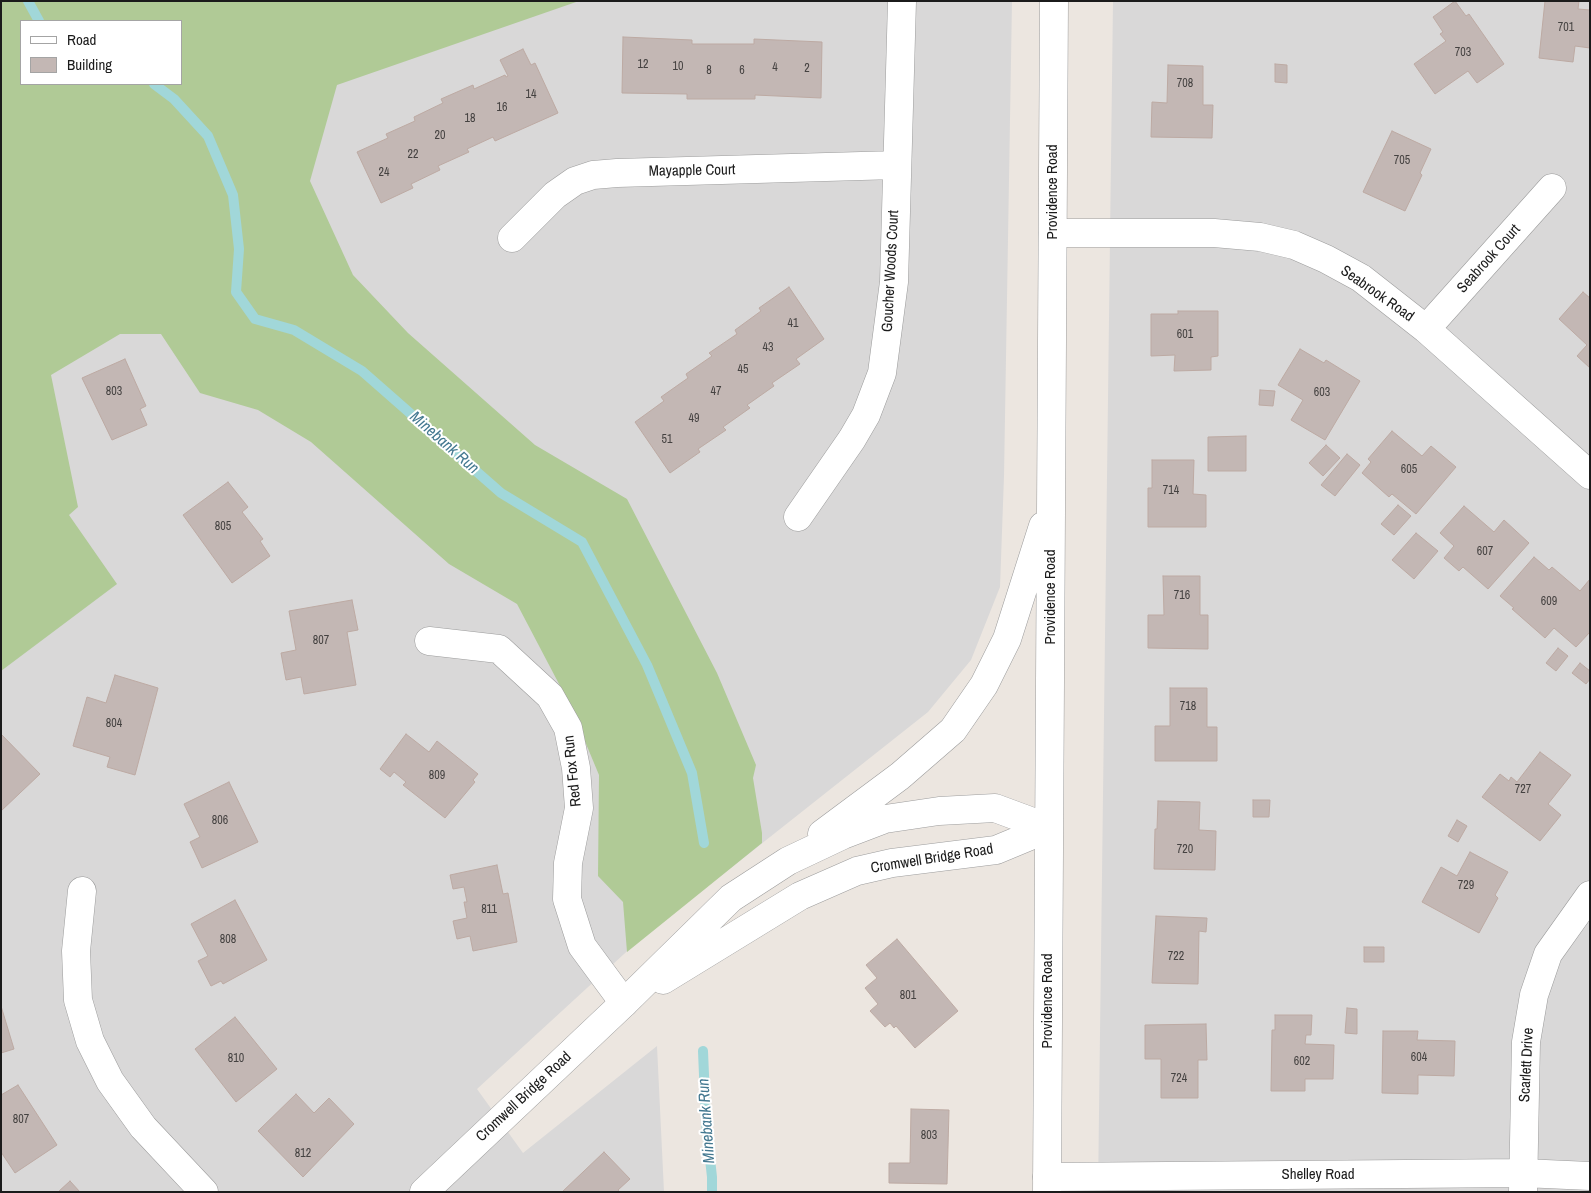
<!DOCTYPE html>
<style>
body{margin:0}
#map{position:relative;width:1591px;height:1193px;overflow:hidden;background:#ece6e0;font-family:"Archivo Narrow",sans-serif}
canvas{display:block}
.frame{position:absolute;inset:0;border:2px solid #1b1b1b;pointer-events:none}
.legend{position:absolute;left:20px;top:20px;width:162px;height:65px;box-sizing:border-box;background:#fff;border:1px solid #a4a4a4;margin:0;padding:6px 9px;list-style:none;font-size:15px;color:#1b1b1b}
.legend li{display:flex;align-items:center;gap:10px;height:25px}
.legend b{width:25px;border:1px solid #a4a4a4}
</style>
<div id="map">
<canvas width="1591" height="1193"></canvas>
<div class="frame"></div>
<ul class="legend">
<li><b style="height:6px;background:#fff"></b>Road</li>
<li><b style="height:14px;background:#c3b7b4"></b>Building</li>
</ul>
</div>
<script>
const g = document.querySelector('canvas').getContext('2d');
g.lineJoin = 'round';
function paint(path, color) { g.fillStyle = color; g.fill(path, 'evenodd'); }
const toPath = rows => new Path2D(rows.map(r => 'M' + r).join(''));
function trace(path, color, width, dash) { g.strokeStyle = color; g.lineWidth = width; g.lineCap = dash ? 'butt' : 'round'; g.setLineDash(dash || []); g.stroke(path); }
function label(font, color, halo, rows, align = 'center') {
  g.font = font + ' "Archivo Narrow",sans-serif'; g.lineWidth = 4; g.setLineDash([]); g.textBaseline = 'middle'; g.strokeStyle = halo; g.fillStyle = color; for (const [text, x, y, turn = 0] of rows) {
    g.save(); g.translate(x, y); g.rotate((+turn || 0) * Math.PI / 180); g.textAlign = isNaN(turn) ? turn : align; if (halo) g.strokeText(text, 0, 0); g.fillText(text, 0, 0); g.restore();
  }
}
paint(toPath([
 [1,1,1012,1,1004,476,1000,587,971,660,928,712,636,943,477,1089,523,1153,657,1046,664,1192,1,1192],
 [21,21,181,21,181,84,21,84],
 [1113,1,1590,1,1590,1192,1098,1192]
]), '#d9d8d8');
paint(toPath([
 [1,1,579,1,337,85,310,181,353,275,408,333,535,445,627,499,717,673,756,765,753,778,762,833,762,843,627,952,623,902,598,876,599,775,569,703,517,604,449,564,311,442,258,410,200,393,161,334,120,334,51,375,78,507,69,515,117,584,1,671],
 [21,21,181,21,181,84,21,84]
]), '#b0ca96');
trace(toPath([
 [28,1,39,21],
 [154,84,174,99,208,136,233,195,239,249,236,292,255,319,294,330,362,371,501,493,582,542,647,665,692,773,704,843],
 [703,1051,706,1123,712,1177,712,1192]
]), '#a1d7d9', 10);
const building = toPath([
 [1455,1,1466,16,1469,14,1504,64,1477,83,1468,71,1435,94,1414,64,1446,41,1440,34,1443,32,1433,17,1455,1],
 [1545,1,1579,1,1578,9,1590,10,1590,48,1575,46,1573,62,1539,58,1545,1],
 [623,37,692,40,692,44,754,44,754,39,822,42,821,98,755,95,755,99,687,99,687,94,622,93,623,37],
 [523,49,531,65,535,63,558,113,495,141,493,137,467,149,469,152,438,166,440,170,411,184,413,188,381,203,357,152,388,138,386,134,415,121,414,117,443,103,441,99,473,85,474,89,505,75,506,77,508,76,500,60,523,49],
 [1275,64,1287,65,1287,83,1275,82,1275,64],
 [1168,65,1203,66,1203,105,1213,105,1212,138,1151,137,1152,102,1167,103,1168,65],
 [1392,131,1431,149,1420,173,1422,175,1405,211,1363,192,1392,131],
 [789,287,824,339,796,359,800,364,772,383,774,386,747,405,750,408,723,427,726,430,698,449,700,452,670,473,635,422,664,401,661,397,688,378,686,374,712,356,709,353,737,334,735,330,761,311,759,308,789,287],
 [1583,292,1590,298,1590,368,1577,356,1587,345,1559,319,1583,292],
 [1178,311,1218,311,1218,356,1211,357,1211,370,1174,371,1175,355,1151,356,1151,314,1178,314,1178,311],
 [1300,349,1324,363,1326,360,1360,381,1325,440,1291,420,1303,400,1278,385,1300,349],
 [125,359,146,406,140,409,147,425,112,440,82,378,125,359],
 [1260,390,1275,391,1273,406,1259,405,1260,390],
 [1392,431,1422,456,1431,446,1456,467,1416,514,1392,494,1389,497,1362,473,1371,462,1368,459,1392,431],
 [1246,436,1246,471,1208,471,1208,437,1246,436],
 [1326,445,1340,458,1323,476,1309,463,1326,445],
 [1347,454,1360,465,1335,496,1321,485,1347,454],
 [1152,460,1194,460,1193,494,1206,495,1206,527,1148,527,1148,488,1152,488,1152,460],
 [228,482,248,507,242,512,263,539,260,541,270,556,232,583,183,515,228,482],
 [1398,505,1411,516,1394,535,1381,524,1398,505],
 [1464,506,1494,532,1504,520,1529,543,1488,589,1463,567,1459,571,1444,558,1454,546,1440,533,1464,506],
 [1416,533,1438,551,1414,579,1392,560,1416,533],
 [1534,557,1549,570,1552,567,1580,591,1590,579,1590,632,1576,647,1554,628,1545,638,1512,609,1514,608,1500,596,1534,557],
 [1163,576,1200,576,1200,615,1208,615,1208,649,1148,648,1148,615,1164,615,1163,576],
 [352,600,358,630,347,632,356,685,304,694,301,677,286,680,281,653,296,650,289,611,352,600],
 [1558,648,1568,656,1556,671,1546,663,1558,648],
 [1580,663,1590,671,1590,679,1586,684,1572,673,1580,663],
 [115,675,158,688,135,775,107,767,110,757,73,746,87,697,106,703,115,675],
 [1170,688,1207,688,1207,727,1217,727,1217,761,1155,761,1155,726,1170,726,1170,688],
 [1,734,40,774,1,811,1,734],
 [406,734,429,752,437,741,478,774,473,780,475,782,445,818,403,785,406,782,394,772,390,777,380,769,406,734],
 [1540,752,1571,775,1548,804,1561,815,1540,841,1482,797,1500,774,1509,781,1511,777,1517,782,1540,752],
 [229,782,258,842,202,868,190,842,200,837,184,804,229,782],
 [1253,800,1270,800,1269,817,1253,817,1253,800],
 [1158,801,1200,802,1199,830,1216,831,1215,870,1154,869,1155,829,1157,829,1158,801],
 [1457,820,1467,826,1458,842,1448,836,1457,820],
 [1470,852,1508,872,1495,895,1498,898,1479,933,1422,902,1441,867,1457,876,1470,852],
 [497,865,503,894,508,893,517,942,473,951,470,936,457,939,453,921,467,918,464,902,467,902,464,887,453,889,450,875,497,865],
 [235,900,267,960,223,984,221,981,211,986,198,961,208,956,191,924,235,900],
 [1156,916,1207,918,1206,932,1199,931,1198,984,1152,983,1156,916],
 [897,939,958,1011,915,1048,896,1026,894,1028,890,1023,885,1027,870,1011,878,1004,865,988,877,978,866,965,897,939],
 [1364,947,1384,947,1384,962,1364,962,1364,947],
 [1,1006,14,1049,1,1053,1,1006],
 [1347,1008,1357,1009,1357,1034,1345,1033,1347,1008],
 [1275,1015,1312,1015,1311,1035,1306,1035,1305,1044,1334,1045,1333,1079,1305,1079,1305,1091,1271,1091,1272,1030,1275,1030,1275,1015],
 [235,1017,277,1069,236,1102,195,1049,235,1017],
 [1206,1024,1207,1060,1198,1060,1198,1098,1161,1098,1161,1059,1145,1059,1145,1025,1206,1024],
 [1383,1031,1418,1031,1417,1040,1455,1041,1454,1076,1418,1075,1418,1094,1382,1093,1383,1031],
 [18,1085,57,1145,15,1173,1,1152,1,1095,18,1085],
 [296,1094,314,1113,329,1098,354,1124,303,1177,258,1131,296,1094],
 [911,1109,949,1110,947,1184,889,1183,889,1163,910,1163,911,1109],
 [604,1152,630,1179,618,1190,620,1192,562,1192,604,1152],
 [70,1181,80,1192,58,1192,70,1181]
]);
paint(building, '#c3b7b4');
trace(building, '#bdaaa3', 1);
const minor = toPath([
 [1053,233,1214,233,1260,237,1294,245,1326,259,1361,278,1426,329,1590,475],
 [512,238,555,195,575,181,593,175,617,173,896,165],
 [1426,329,1552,188],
 [798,517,852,439,866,415,882,373,894,282,902,1],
 [429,641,499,649,550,696,568,728,576,768,579,808,568,863,567,899,582,946,624,1003],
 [82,891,76,951,78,1000,90,1041,110,1081,143,1127,204,1192],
 [1047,1177,1523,1173,1590,1176],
 [1523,1192,1526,1042,1534,995,1548,954,1590,895]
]);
const tertiary = toPath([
 [822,834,900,776,953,730,984,685,1007,639,1043,526],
 [663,980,800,896,857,871,892,863,996,850,1049,828],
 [424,1192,624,1003,731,898,788,861,843,835,885,819,939,811,995,808,1049,828],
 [1047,1192,1054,1]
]);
trace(minor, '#9c9c9c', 29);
trace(tertiary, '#9c9c9c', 29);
trace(minor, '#fff', 28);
trace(tertiary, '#fff', 28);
label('12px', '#454241', null, [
 ["701",1566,28],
 ["703",1463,53],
 ["12",643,65],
 ["10",678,67],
 ["4",775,68],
 ["2",807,69],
 ["8",709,71],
 ["6",742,71],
 ["708",1185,84],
 ["14",531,95],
 ["16",502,108],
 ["18",470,119],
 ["20",440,136],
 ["22",413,155],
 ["705",1402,161],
 ["24",384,173],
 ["41",793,324],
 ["601",1185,335],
 ["43",768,348],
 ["45",743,370],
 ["803",114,392],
 ["47",716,392],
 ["603",1322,393],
 ["49",694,419],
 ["51",667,440],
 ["605",1409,470],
 ["714",1171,491],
 ["805",223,527],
 ["607",1485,552],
 ["716",1182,596],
 ["609",1549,602],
 ["807",321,641],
 ["718",1188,707],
 ["804",114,724],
 ["809",437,776],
 ["727",1523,790],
 ["806",220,821],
 ["720",1185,850],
 ["729",1466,886],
 ["811",489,910],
 ["808",228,940],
 ["722",1176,957],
 ["801",908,996],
 ["604",1419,1058],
 ["810",236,1059],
 ["602",1302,1062],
 ["724",1179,1079],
 ["807",21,1120],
 ["803",929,1136],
 ["812",303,1154]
]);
label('15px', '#1b1b1b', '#fff', [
 ["Mayapple Court",692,171,-1],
 ["Providence Road",1053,192,-90],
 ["Seabrook Court",1489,259,-48],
 ["Goucher Woods Court",891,271,-87],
 ["Seabrook Road",1377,294,35],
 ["Providence Road",1051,597,-90],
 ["Red Fox Run",573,771,-96],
 ["Cromwell Bridge Road",932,859,-9],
 ["Providence Road",1048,1001,-90],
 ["Scarlett Drive",1527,1065,-87],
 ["Cromwell Bridge Road",524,1097,-43],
 ["Shelley Road",1318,1175]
]);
label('italic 16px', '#437890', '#fff', [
 ["Minebank Run",444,443,41],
 ["Minebank Run",707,1121,-94]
]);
</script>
